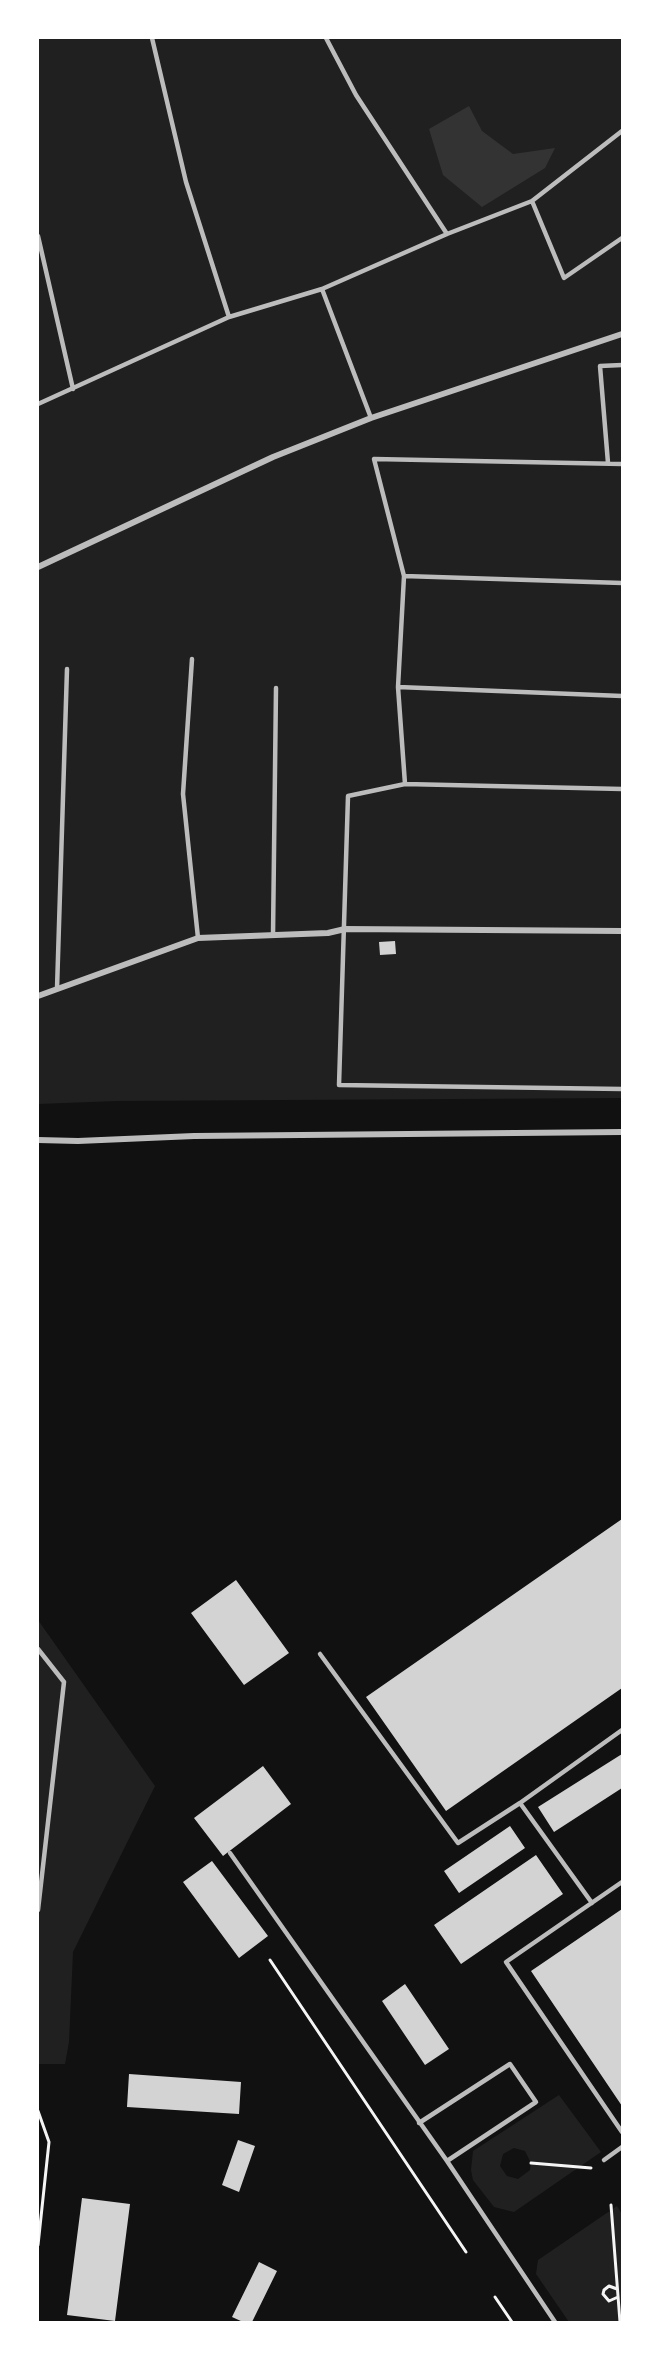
<!DOCTYPE html>
<style>
body{margin:0}
#map{position:relative;width:660px;height:2360px;overflow:hidden;background:#111;font-family:"Golos Text",sans-serif}
canvas{display:block}
.frame{position:absolute;inset:0;border:39px solid #fff;pointer-events:none}
</style>
<div id="map">
<canvas width="660" height="2360"></canvas>
<div class="frame"></div>
</div>
<script>
const g = document.querySelector('canvas').getContext('2d');
g.lineJoin = 'round';
function paint(path, color) { g.fillStyle = color; g.fill(path, 'evenodd'); }
const toPath = rows => new Path2D(rows.map(r => 'M' + r).join(''));
function trace(path, color, width, dash) { g.strokeStyle = color; g.lineWidth = width; g.lineCap = dash ? 'butt' : 'round'; g.setLineDash(dash || []); g.stroke(path); }
paint(toPath([
 [38,38,622,38,622,1098,117,1101,38,1104],
 [38,1620,155,1786,73,1952,69,2042,65,2064,38,2064],
 [559,2095,601,2152,514,2212,494,2207,473,2180,471,2170,473,2151],
 [514,2148,525,2151,531,2163,530,2170,518,2179,507,2176,500,2166,503,2154],
 [617,2206,622,2214,622,2322,569,2322,536,2274,538,2260]
]), '#202020');
paint(toPath([
 [469,106,482,131,513,154,555,148,545,168,482,207,443,175,429,129]
]), '#333');
paint(toPath([
 [395,941,396,954,380,955,379,942],
 [622,1519,622,1688,446,1811,366,1697],
 [236,1580,289,1653,244,1685,191,1613],
 [622,1754,622,1788,554,1832,538,1807],
 [263,1766,291,1804,223,1856,194,1818],
 [510,1826,525,1848,459,1893,444,1871],
 [536,1855,563,1894,461,1964,434,1925],
 [212,1861,268,1936,239,1958,183,1882],
 [622,1909,622,2106,531,1971],
 [405,1984,449,2049,425,2065,382,2001],
 [129,2074,241,2082,239,2114,127,2107],
 [238,2140,255,2146,239,2192,222,2185],
 [82,2198,130,2204,115,2321,67,2315],
 [259,2262,277,2271,252,2322,243,2322,232,2317]
]), '#d3d3d3');
trace(toPath([
 [270,1960,466,2252],
 [38,2111,49,2142,38,2245],
 [531,2163,591,2168],
 [611,2205,620,2322],
 [617,2289,609,2286,604,2290,603,2294,609,2301,618,2297],
 [495,2297,512,2322]
]), '#f5f5f5', 3);
trace(toPath([
 [152,38,186,182,229,317],
 [326,38,356,95,447,234],
 [532,201,564,278,622,238],
 [38,236,73,389],
 [322,289,371,418],
 [38,404,229,317,322,289,447,234,532,201,622,131],
 [608,463,600,366,622,365],
 [404,576,622,583],
 [192,659,183,794,198,938],
 [398,687,622,696],
 [405,784,398,687,404,576,374,459,622,464],
 [622,789,405,784,348,796,339,1085,622,1089],
 [273,935,276,688],
 [57,989,67,669],
 [38,1649,64,1682,38,1910],
 [320,1654,458,1843,520,1803,592,1903],
 [520,1803,622,1730],
 [230,1853,447,2161,555,2322],
 [622,1882,506,1962,622,2132],
 [419,2123,510,2064,536,2102,447,2161],
 [604,2160,622,2147]
]), '#bcbcbc', 4.5);
trace(toPath([
 [38,567,273,457,371,418,622,334],
 [38,996,198,938,328,933,345,929,622,931],
 [38,1140,78,1141,194,1136,622,1132]
]), '#bcbcbc', 6);
</script>
